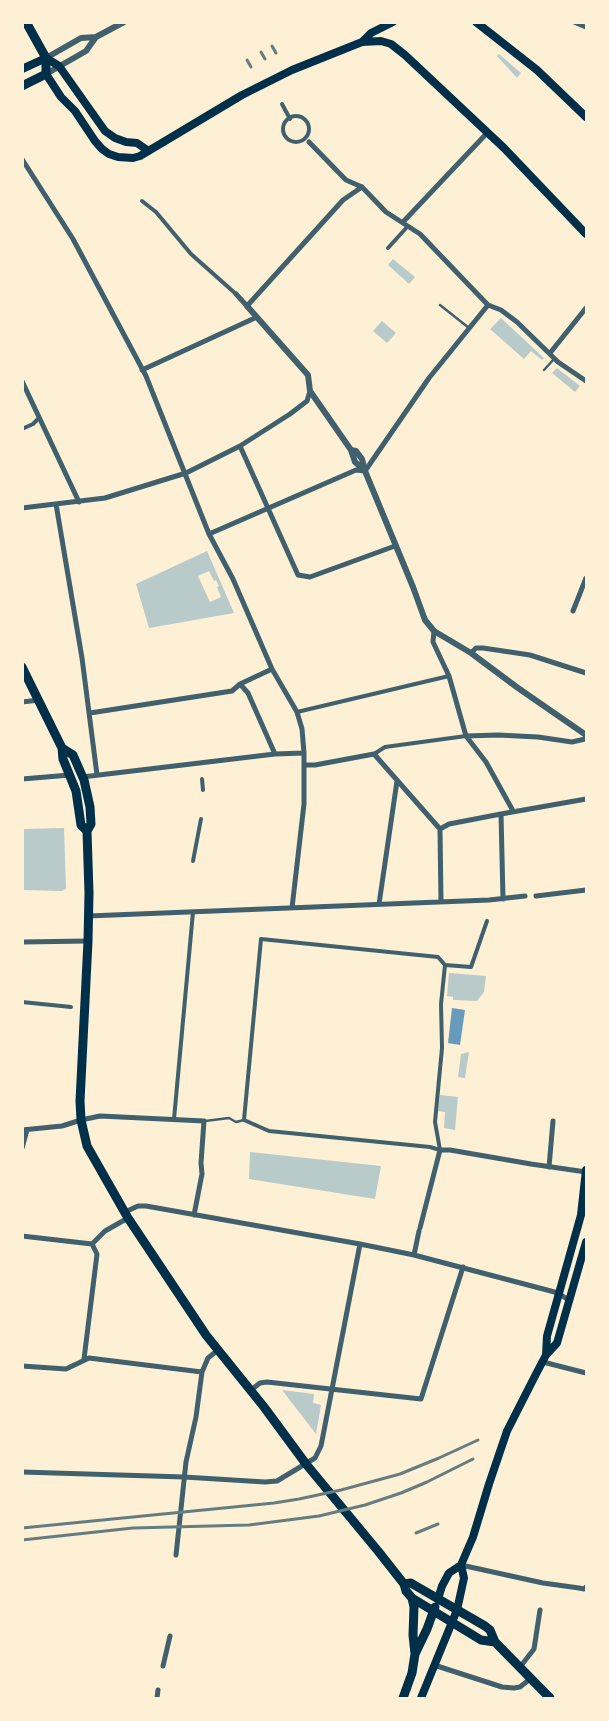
<!DOCTYPE html>
<style>
body{margin:0}
#map{position:relative;width:609px;height:1721px;overflow:hidden;background:#fdf0d5;font-family:Arial,sans-serif}
canvas{display:block}
.frame{position:absolute;inset:0;border:24px solid #fdf0d5;pointer-events:none}
</style>
<div id="map">
<canvas width="609" height="1721"></canvas>
<div class="frame"></div>
</div>
<script>
const g = document.querySelector('canvas').getContext('2d');
g.lineJoin = 'round';
function paint(path, color) { g.fillStyle = color; g.fill(path, 'evenodd'); }
const toPath = rows => new Path2D(rows.map(r => 'M' + r).join(''));
function trace(path, color, width, dash) { g.strokeStyle = color; g.lineWidth = width; g.lineCap = dash ? 'butt' : 'round'; g.setLineDash(dash || []); g.stroke(path); }
paint(toPath([
 [499,54,521,73,517,78,497,56],
 [393,259,415,277,409,284,388,265],
 [501,318,544,358,542,360,531,351,524,359,490,329],
 [382,321,396,333,387,343,373,331],
 [557,368,580,386,575,392,552,373],
 [207,551,234,613,149,628,136,584],
 [209,571,214,581,216,580,219,586,217,587,221,597,210,602,198,576],
 [64,828,66,889,62,891,23,890,23,829],
 [449,973,486,976,484,992,477,1001,453,1000,453,997,447,996],
 [469,1052,465,1078,458,1077,461,1054],
 [440,1095,458,1097,455,1130,444,1128,445,1112,438,1111],
 [250,1152,381,1166,375,1199,249,1179],
 [282,1390,314,1394,313,1403,321,1405,316,1434]
]), '#b9caca');
paint(toPath([
 [452,1008,465,1010,460,1045,448,1043]
]), '#669bbc');
trace(toPath([
 [440,305,469,328],
 [544,370,554,359],
 [205,1121,229,1118,236,1122,244,1120]
]), '#3f606c', 2.5);
trace(toPath([
 [282,104,290,119],
 '283 129a13 13 0 1 1 26 0a13 13 0 1 1-26 0Z',
 [142,201,156,212,191,254,236,294],
 [388,248,408,226],
 [22,429,33,424,39,418],
 [297,712,449,676],
 [374,754,385,747,466,736],
 [202,779,203,790],
 [193,861,201,819],
 [445,965,441,1004,442,1048,435,1122,440,1150,430,1147,269,1131,244,1120,261,939,438,957,445,965,471,967,487,921],
 [22,1002,71,1007],
 [174,1119,193,912]
]), '#3f606c', 4);
trace(toPath([
 [574,22,586,27],
 [309,142,346,180,362,187,386,212,420,234,488,305,501,310,517,322,558,362,586,381],
 [22,159,73,239,146,376,209,534,233,579,272,669,297,712,302,729,304,753,304,804,292,908],
 [403,222,488,132],
 [236,294,247,306,343,200,362,187],
 [550,353,586,308],
 [142,370,257,317],
 [22,381,79,502],
 [240,446,298,575,310,577,395,546],
 [56,504,82,658,97,775],
 [22,508,105,498,186,473,240,446,290,414,307,401,310,391],
 [209,534,356,470,365,471,429,378,488,305],
 [573,611,586,578],
 [434,631,433,642,449,676,466,736,486,762,512,809,512,811],
 [471,653,476,648,483,648,530,655,586,673],
 [240,684,248,693,275,754],
 [22,702,39,700],
 [90,713,232,691,240,684,272,669],
 [466,736,498,735,538,737,572,742,585,739,586,737],
 [304,765,315,765,374,754,440,829],
 [82,777,275,754,304,753],
 [22,779,70,775],
 [501,814,503,899],
 [440,829,449,824,501,814,586,799],
 [440,829,441,902],
 [536,896,586,890],
 [379,904,397,781],
 [88,916,489,900,525,896],
 [22,942,88,941],
 [22,1130,62,1126,81,1120,100,1116,204,1121,201,1163,202,1174,194,1215],
 [22,1148,27,1130],
 [549,1167,553,1121],
 [125,1212,138,1206,146,1206,360,1244,414,1255,547,1290,558,1293,570,1301],
 [420,1228,440,1150,450,1150,531,1164,586,1172],
 [22,1236,92,1244],
 [414,1255,419,1231],
 [84,1359,97,1254,92,1244,105,1231,128,1218],
 [543,1362,586,1373],
 [22,1366,66,1369,89,1358,202,1372],
 [251,1390,260,1383,267,1382,421,1399,463,1267],
 [22,1472,184,1477,265,1482,277,1481,315,1458,321,1446,360,1244],
 [176,1555,186,1462,196,1417,202,1372,208,1358,218,1350],
 [461,1565,543,1583,579,1588,584,1589,586,1587],
 [434,1665,502,1687,514,1688,520,1687,530,1679],
 [163,1666,170,1636],
 [520,1667,534,1649,540,1610],
 [157,1698,158,1690]
]), '#3f606c', 5);
trace(toPath([
 [46,58,81,38,96,37],
 [46,74,86,51,96,37,124,22],
 [247,306,308,375,310,391,351,450,355,462,364,470],
 [351,450,356,451,362,459,365,471,413,587,425,620,434,631,471,653,518,688,586,735]
]), '#3f606c', 6);
trace(toPath([
 [476,22,537,70,586,117],
 [362,42,381,41,391,44,405,55,504,148,586,234],
 [22,69,46,58,59,66,105,131,115,138,126,142,137,143,147,150],
 [46,74,61,97,75,111,95,141,102,149,109,154,118,157,133,158,140,156,242,95,292,70,362,42,371,33,393,22],
 [546,1355,547,1336,581,1215,586,1170],
 [438,1599,442,1586,449,1573,461,1565],
 [421,1698,457,1610,464,1578,461,1565,473,1537,489,1484,507,1431,536,1374,546,1355,557,1343,586,1242]
]), '#003049', 8);
trace(toPath([
 [22,86,46,74,46,58,26,22],
 [22,667,62,748,63,759,76,791,81,825,87,831],
 [62,748,73,755,84,780,90,807,91,824,87,831,89,893,88,941,80,1101,81,1120,87,1146,128,1218,206,1335,264,1407,306,1464,378,1551,404,1584,406,1591,412,1598,481,1640,495,1642],
 [404,1584,411,1583,416,1586,485,1626,490,1630,495,1642,550,1698],
 [412,1598,414,1607,413,1635,415,1654],
 [403,1698,412,1673,415,1654,427,1629,435,1607]
]), '#003049', 9);
trace(toPath([
 [272,46,276,53],
 [261,52,265,59],
 [247,60,251,67],
 [22,1528,274,1503,299,1499,341,1490,400,1474,439,1458,478,1440],
 [416,1533,438,1524],
 [22,1540,133,1528,249,1525,319,1516,365,1505,401,1493,427,1482,473,1459]
]), '#657d81', 3);
</script>
